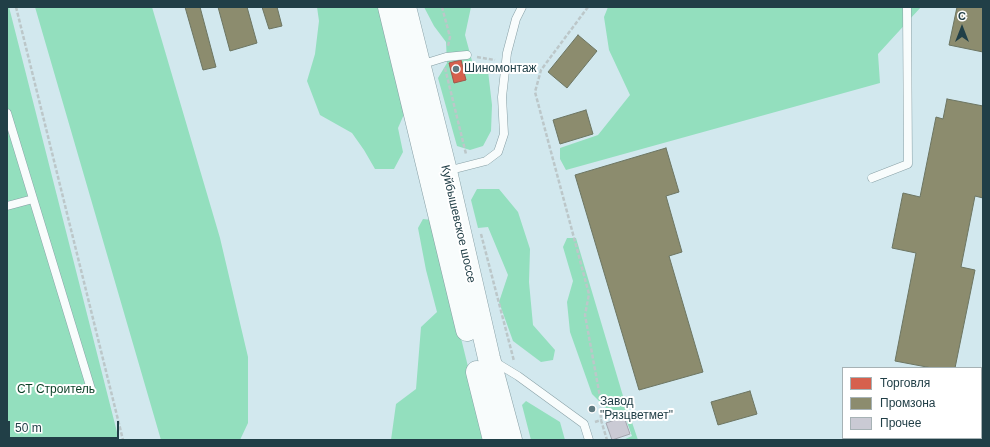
<!DOCTYPE html>
<meta charset="utf-8">
<style>
body{margin:0}
#map{position:relative;width:990px;height:447px;overflow:hidden;background:#d2e8ee;font-family:Arial,sans-serif}
canvas{display:block}
.frame{position:absolute;inset:0;border:8px solid #213f47;pointer-events:none}
.legend{position:absolute;left:842px;top:367px;width:140px;height:72px;box-sizing:border-box;background:#fff;border:1px solid #a6b2b5;margin:0;padding:5px 7px;list-style:none;font-size:12px;color:#213f47}
.legend li{display:flex;align-items:center;gap:8px;height:20px}
.legend b{width:20px;border:1px solid #a6b2b5}
.north{position:absolute;left:942px;top:8px;width:40px;height:40px;-webkit-text-stroke:3px #fff;paint-order:stroke;rotate:0deg;font-size:11px;font-weight:700;line-height:16px;text-align:center;color:#213f47}
.north::after{content:'';display:block;margin:auto;width:14px;height:18px;background:#213f47;clip-path:polygon(50% 0,100% 100%,50% 72%,0 100%)}
.scale{position:absolute;left:8px;top:421px;width:111px;height:18px;box-sizing:border-box;border:2px solid #213f47;border-top:0;padding-left:5px;font-size:12px;line-height:14px;white-space:nowrap;color:#213f47;-webkit-text-stroke:3px #fff;paint-order:stroke}
</style>
<div id="map">
<canvas width="990" height="447"></canvas>
<div class="frame"></div>
<ul class="legend">
<li><b style="height:11px;background:#d6604d"></b>Торговля</li>
<li><b style="height:11px;background:#8c8c6e"></b>Промзона</li>
<li><b style="height:11px;background:#cacad4"></b>Прочее</li>
</ul>
<div class="north">С</div>
<div class="scale">50 m</div>
</div>
<script>
const g = document.querySelector('canvas').getContext('2d');
g.lineJoin = 'round';
function paint(path, color) { g.fillStyle = color; g.fill(path, 'evenodd'); }
const toPath = rows => new Path2D(rows.map(r => 'M' + r).join(''));
function trace(path, color, width, dash) { g.strokeStyle = color; g.lineWidth = width; g.lineCap = dash ? 'butt' : 'round'; g.setLineDash(dash || []); g.stroke(path); }
function label(font, color, halo, rows, align = 'center') {
  g.font = font + ' Arial,sans-serif'; g.lineWidth = 4; g.setLineDash([]); g.textBaseline = 'middle'; g.strokeStyle = halo; g.fillStyle = color; for (const [text, x, y, turn = 0] of rows) {
    g.save(); g.translate(x, y); g.rotate((+turn || 0) * Math.PI / 180); g.textAlign = isNaN(turn) ? turn : align; if (halo) g.strokeText(text, 0, 0); g.fillText(text, 0, 0); g.restore();
  }
}
paint(toPath([
 [7,7,9,7,119,440,7,440],
 [35,7,152,7,220,238,248,357,248,423,240,440,161,440],
 [317,7,378,7,405,112,398,128,403,152,394,169,375,169,364,150,352,133,320,115,307,81,315,54,319,21],
 [424,7,471,7,465,35,472,61,488,71,492,105,491,131,483,146,470,150,457,146,438,78,447,63,446,42,434,26],
 [608,7,921,7,878,54,880,83,566,170,560,159,560,148,598,135,630,95,609,50,604,17],
 [477,189,499,189,518,212,530,249,529,282,533,325,555,350,553,360,541,362,513,341,499,302,508,275,488,227,478,228,471,200],
 [423,219,432,220,486,440,391,440,396,404,416,389,421,327,437,312,426,270,418,228],
 [567,238,576,238,623,396,638,440,623,440,632,436,624,414,609,411,592,394,570,332,567,302,573,281,563,247],
 [526,401,560,422,565,440,531,440,522,405]
]), '#93dfbe');
const shops = toPath([
 [461,60,466,80,454,83,449,63,461,60]
]);
paint(shops, '#d6604d');
trace(shops, '#a0564b', 1);
const industry = toPath([
 [185,7,200,7,216,67,203,70,185,7],
 [218,7,247,7,257,43,230,51,218,7],
 [262,7,277,7,282,26,269,29,262,7],
 [957,7,983,7,983,52,949,45,957,7],
 [578,35,597,51,567,88,548,72,578,35],
 [947,99,983,106,983,198,975,196,961,267,975,270,955,368,932,368,895,361,916,253,892,248,903,193,920,197,936,117,943,119,947,99],
 [586,110,593,134,560,144,553,120,586,110],
 [666,148,679,192,666,196,682,252,669,256,703,372,639,390,575,175,666,148],
 [750,391,757,414,718,425,711,402,750,391],
 [886,438,919,438,918,440,886,440,886,438]
]);
paint(industry, '#8c8c6e');
trace(industry, '#6c7562', 1);
const building = toPath([
 [624,417,630,434,612,440,606,423,624,417]
]);
paint(building, '#cacad4');
trace(building, '#a4a5ae', 1);
const lane = toPath([
 [420,65,446,57,467,55],
 [7,113,91,389],
 [447,171,486,161,498,152,504,134,502,97,507,53,516,19,522,7],
 [872,178,908,164,907,7],
 [7,206,33,199],
 [495,362,518,376,584,424,589,440]
]);
const primary = toPath([
 [389,7,467,330],
 [405,7,446,171,489,358,511,440],
 [477,372,494,440]
]);
trace(lane, '#88a0a6', 9);
trace(primary, '#88a0a6', 23);
trace(toPath([
 [16,7,123,440],
 [442,7,450,37,448,46],
 [588,7,541,70,535,92,589,294,585,315,600,397,601,420],
 [477,57,495,60],
 [445,68,466,154],
 [481,234,514,361],
 [595,422,601,420,607,440]
]), '#bcc7c9', 2.5, [4, 2]);
trace(lane, '#f8fcfc', 8);
trace(primary, '#f8fcfc', 22);
for (const [x, y, r, color] of [
 [456,69,4,"#5f7a81"],
 [592,409,4,"#5f7a81"]
]) { const dot = new Path2D(); dot.arc(x, y, r, 0, 2 * Math.PI); g.fillStyle = color; g.fill(dot); trace(dot, '#fff', 1.5); }
label('12px', '#213f47', '#fff', [
 ["Шиномонтаж",464,69],
 ["Завод",600,402],
 ["\"Рязцветмет\"",600,416]
], 'left');
label('12px', '#213f47', '#fff', [
 ["Куйбышевское шоссе",458,224,77]
]);
label('12px', '#093f25', '#fff', [
 ["СТ Строитель",56,390]
]);
</script>
